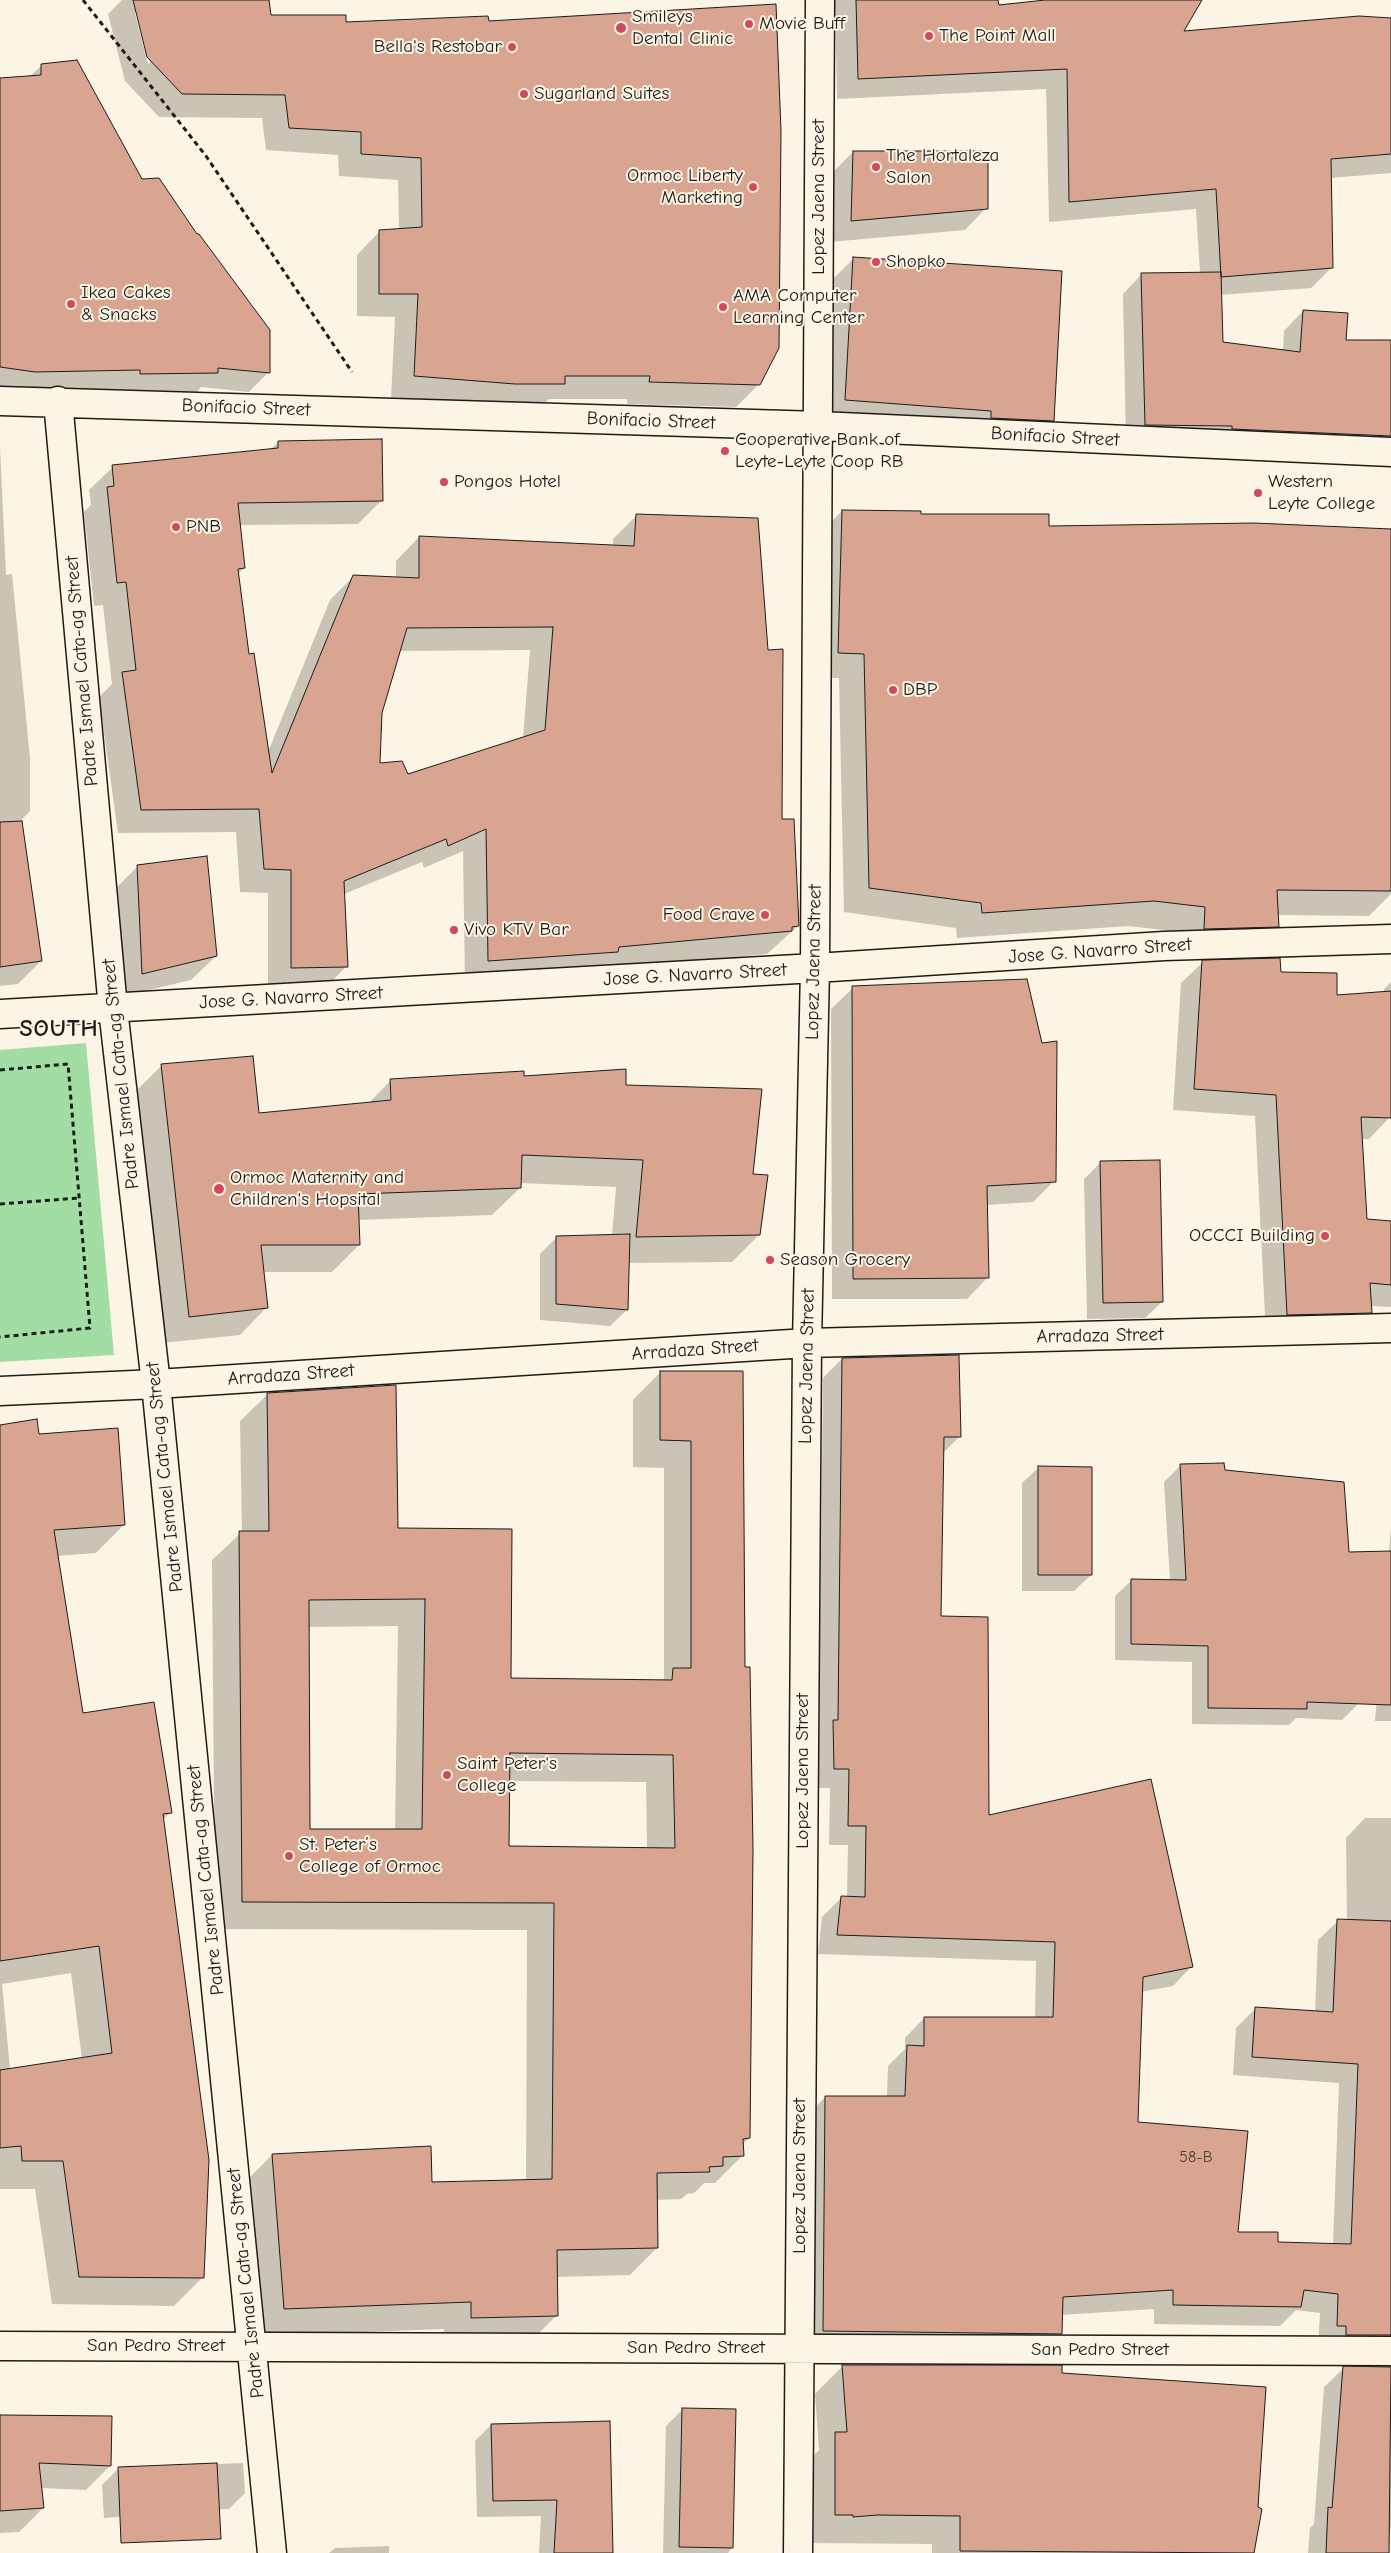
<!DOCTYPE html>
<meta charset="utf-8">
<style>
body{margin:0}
canvas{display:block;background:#fcf5e5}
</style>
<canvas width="1391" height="2553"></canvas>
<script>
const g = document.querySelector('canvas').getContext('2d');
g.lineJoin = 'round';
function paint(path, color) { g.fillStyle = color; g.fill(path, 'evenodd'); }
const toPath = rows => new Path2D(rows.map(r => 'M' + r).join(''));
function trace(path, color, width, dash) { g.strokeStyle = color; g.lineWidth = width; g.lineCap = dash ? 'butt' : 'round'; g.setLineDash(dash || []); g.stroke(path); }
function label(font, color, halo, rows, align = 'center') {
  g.font = font + ' "Comic Neue",sans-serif'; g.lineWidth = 4; g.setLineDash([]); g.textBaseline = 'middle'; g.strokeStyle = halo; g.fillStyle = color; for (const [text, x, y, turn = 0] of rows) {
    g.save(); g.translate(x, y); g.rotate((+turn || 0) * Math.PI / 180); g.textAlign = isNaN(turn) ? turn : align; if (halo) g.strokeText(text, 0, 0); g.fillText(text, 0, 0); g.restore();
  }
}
paint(toPath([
 [86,1043,114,1355,0,1362,0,1050]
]), '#a2dda3');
paint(toPath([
 [122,0,268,0,269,17,345,24,487,22,759,384,736,407,627,404,627,399,549,399,541,407,491,407,391,399,395,317,357,316,357,255,380,231,399,230,398,180,339,176,338,155,266,150,262,118,159,117,125,81,108,14],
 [135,13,138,13,150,63,148,64],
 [835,0,997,0,997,6,1058,0,1200,0,1182,33,1391,19,1391,173,1330,178,1332,267,1311,288,1220,295,1221,343,1283,351,1284,331,1303,311,1345,342,1391,342,1391,461,1126,444,1123,294,1142,274,1200,273,1196,209,1049,222,1046,89,837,99],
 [41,66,141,181,269,372,249,392,201,387,197,392,121,393,121,389,15,392,0,389,0,79,29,77],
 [853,152,986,208,965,230,830,242,832,173],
 [853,259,1053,420,1031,443,823,421,831,281],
 [278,442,382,500,358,524,239,525,244,568,238,574,248,655,268,752,330,600,354,576,396,578,396,561,419,537,613,547,613,539,637,515,781,821,798,926,767,954,465,984,463,851,424,868,422,862,344,894,347,966,323,990,268,991,268,893,240,892,236,832,118,833,99,697,112,684,103,605,94,606,84,512,91,505,89,490,113,467,270,450],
 [530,650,523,738,407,776,378,765,380,712,399,651],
 [0,447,6,575,12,574,30,758,30,811,12,830,0,830],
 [842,511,1048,527,1391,530,1391,894,1369,916,1277,915,1277,926,1252,952,1181,932,1128,926,957,938,956,928,844,912,839,678,814,678,817,536],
 [138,866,216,956,191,980,119,997,114,890],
 [0,885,41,961,18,984,0,986],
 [1203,962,1279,973,1335,997,1384,993,1384,989,1391,982,1390,1117,1369,1139,1361,1139,1365,1220,1391,1222,1391,1307,1370,1306,1370,1312,1349,1334,1266,1336,1255,1116,1173,1110,1181,983],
 [853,988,1054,1181,1033,1202,986,1205,988,1277,967,1299,832,1299,831,1009],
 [161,1066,258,1115,368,1104,391,1080,523,1077,625,1087,752,1175,759,1235,732,1262,628,1263,627,1310,610,1326,540,1320,540,1254,557,1237,612,1236,616,1187,520,1183,520,1188,492,1215,358,1220,359,1245,332,1272,263,1272,267,1307,240,1335,162,1343,134,1093],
 [1100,1163,1162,1302,1145,1318,1087,1319,1084,1179],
 [842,1359,960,1436,942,1454,940,1618,988,1816,1192,1966,1173,1986,1141,1992,1136,2123,1237,2233,1277,2243,1333,2245,1339,2083,1233,2075,1236,2028,1256,2008,1315,2012,1318,1940,1338,1921,1347,1921,1346,1838,1365,1818,1391,1818,1391,2524,1388,2553,1308,2553,1310,2528,1314,2524,1324,2387,1344,2368,1387,2366,1386,2363,1318,2344,1320,2313,1296,2310,1280,2326,1154,2324,1154,2309,1061,2315,1061,2334,1042,2353,804,2350,806,2117,825,2097,887,2097,888,2066,905,2049,905,2038,924,2018,1035,2018,1036,1961,818,1954,822,1917,842,1897,847,1897,848,1845,829,1845,830,1788,815,1788,814,1740,819,1735,823,1378],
 [661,1372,742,1373,749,2138,742,2145,742,2156,715,2183,704,2183,694,2193,687,2194,681,2199,656,2200,657,2248,630,2275,556,2277,557,2315,529,2343,444,2345,444,2329,256,2336,244,2183,272,2155,430,2148,431,2183,526,2181,527,1930,215,1929,212,1560,242,1532,240,1421,268,1394,396,1529,510,1680,661,1681,664,1679,664,1468,633,1467,633,1400],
 [398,1626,395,1830,309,1830,308,1627],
 [509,1781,646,1782,647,1849,508,1847],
 [0,1426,38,1435,124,1525,96,1553,57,1556,82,1715,171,1812,163,1820,202,2278,174,2306,52,2304,35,2189,0,2189],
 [71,1973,82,2059,10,2069,2,1984],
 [1180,1466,1224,1471,1359,1703,1342,1720,1296,1718,1289,1725,1192,1724,1192,1662,1115,1660,1115,1596,1132,1580,1170,1581,1164,1482],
 [1039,1467,1091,1575,1074,1591,1022,1591,1022,1483],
 [1391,1527,1391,1721,1375,1721],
 [843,2366,1060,2374,1261,2509,1252,2553,932,2553,932,2544,807,2543,807,2462,819,2450,815,2394],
 [682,2410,732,2547,728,2553,663,2553,666,2426],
 [0,2416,110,2466,86,2490,41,2488,43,2508,19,2532,0,2533],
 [491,2425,612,2553,539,2553,541,2516,477,2517,475,2441],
 [243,2463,245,2493,229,2509,104,2518,102,2485,119,2468],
 [389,2546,389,2553,329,2553,335,2548]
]), '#0003');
const building = toPath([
 [133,0,269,0,271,15,346,15,346,22,488,16,489,21,776,4,781,131,779,348,760,385,649,382,650,376,565,376,565,384,515,384,414,376,418,294,379,294,379,230,422,227,421,158,361,154,361,132,289,128,285,95,182,94,147,57,133,0],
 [856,0,998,0,999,5,1045,0,1202,0,1184,31,1359,16,1391,18,1391,154,1331,159,1333,268,1221,277,1216,189,1069,202,1067,69,858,79,856,0],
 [77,60,142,179,159,178,197,234,199,234,270,330,270,373,218,368,218,373,140,374,140,370,35,372,0,367,0,78,41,75,41,64,77,60],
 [853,151,988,151,988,209,851,221,853,151],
 [853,257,1062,271,1054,421,991,418,991,411,845,400,853,257],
 [1221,272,1223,342,1300,352,1303,310,1348,313,1346,340,1391,340,1391,436,1232,429,1232,426,1145,425,1141,273,1221,272],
 [382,439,383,501,238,503,245,568,238,569,249,654,254,653,272,773,353,575,419,578,419,536,634,546,636,514,758,518,768,650,783,649,782,819,794,819,799,926,792,927,792,931,619,947,618,952,488,961,486,829,448,846,446,839,344,881,348,967,291,968,291,870,264,869,259,809,141,810,122,672,136,670,126,582,117,583,107,487,114,486,112,465,278,448,278,441,382,439],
 [553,627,545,730,408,774,402,761,380,763,382,713,407,628,553,627],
 [842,510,921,511,921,514,1049,514,1049,526,1254,523,1391,529,1391,891,1277,890,1279,927,1204,929,1205,907,1154,901,982,913,981,903,869,888,864,654,838,653,842,510],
 [22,821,42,961,0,967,0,822,22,821],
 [207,856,217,956,142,974,137,865,207,856],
 [1280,958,1281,972,1337,973,1337,995,1391,991,1391,1118,1361,1117,1367,1219,1391,1221,1391,1285,1370,1283,1372,1313,1287,1315,1276,1095,1194,1089,1202,960,1280,958],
 [1027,979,1042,1043,1057,1041,1056,1182,987,1186,989,1278,853,1279,852,986,1027,979],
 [253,1056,259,1113,391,1100,390,1079,524,1071,524,1076,626,1069,626,1085,762,1089,753,1174,768,1175,760,1235,636,1237,643,1160,522,1155,521,1188,358,1194,360,1245,261,1245,268,1308,189,1317,161,1064,253,1056],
 [1160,1160,1163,1302,1103,1303,1100,1161,1160,1160],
 [630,1234,628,1310,556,1304,556,1236,630,1234],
 [959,1355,961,1437,944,1437,941,1616,988,1617,989,1815,1151,1779,1193,1967,1143,1977,1138,2122,1248,2131,1238,2232,1278,2232,1278,2242,1351,2244,1358,2064,1252,2057,1255,2007,1333,2012,1337,1919,1391,1921,1391,2335,1346,2335,1346,2326,1337,2326,1338,2294,1304,2290,1301,2307,1173,2305,1173,2290,1063,2297,1062,2334,823,2331,825,2096,905,2096,907,2045,924,2046,924,2017,1053,2017,1055,1942,837,1935,841,1896,865,1897,866,1826,848,1826,849,1769,834,1769,833,1720,838,1720,842,1358,959,1355],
 [660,1371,743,1371,745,1667,750,1667,753,1849,750,2138,743,2139,744,2156,723,2157,723,2166,709,2167,710,2172,657,2173,658,2248,557,2250,558,2316,471,2318,471,2302,284,2309,272,2154,431,2146,432,2182,552,2179,554,1903,242,1902,239,1531,269,1531,267,1393,396,1385,398,1528,512,1529,511,1678,672,1680,673,1668,691,1668,691,1441,660,1440,660,1371],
 [425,1599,422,1829,310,1829,309,1600,425,1599],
 [510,1753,673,1755,675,1848,509,1846,510,1753],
 [37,1419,39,1434,118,1428,125,1525,54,1530,83,1713,154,1702,172,1813,163,1814,209,2160,204,2278,79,2277,63,2161,22,2161,21,2146,0,2148,0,2070,112,2053,99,1946,0,1961,0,1425,37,1419],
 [1224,1463,1225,1470,1344,1482,1349,1552,1391,1551,1391,1705,1307,1702,1307,1709,1208,1708,1208,1646,1131,1644,1131,1579,1186,1580,1180,1464,1224,1463],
 [1038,1466,1092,1467,1092,1575,1038,1575,1038,1466],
 [842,2365,1062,2365,1062,2373,1266,2387,1258,2507,1262,2509,1254,2553,960,2551,960,2516,877,2515,853,2517,853,2515,835,2515,835,2432,847,2432,842,2365],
 [1343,2366,1391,2367,1389,2553,1326,2553,1328,2507,1332,2508,1343,2366],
 [682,2408,736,2409,733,2548,679,2547,682,2408],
 [0,2415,112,2416,111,2466,39,2463,44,2508,0,2511,0,2415],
 [610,2421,613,2553,554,2553,557,2500,493,2501,491,2424,610,2421],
 [217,2463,221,2539,121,2543,118,2467,217,2463]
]);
paint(building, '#daa590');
trace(building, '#1c1c1c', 1);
const minor = toPath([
 [0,401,819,426,1391,452],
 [58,401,113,1009,156,1384,272,2553],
 [0,1014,815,968,1164,946,1391,939],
 [0,1391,156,1384,807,1343,1391,1328],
 [0,2346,1391,2351],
 [798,2553,807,1343,815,968,820,0]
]);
trace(minor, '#1c1c1c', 31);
trace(toPath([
 [83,0,206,156,352,372],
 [0,1070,68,1064,90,1328,0,1337],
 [0,1204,79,1198]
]), '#1c1c1c', 3, [5, 4]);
trace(minor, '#fcf5e5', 28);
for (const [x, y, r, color] of [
 [749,24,5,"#d1495b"],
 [621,28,6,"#d1495b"],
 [929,36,5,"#d1495b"],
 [512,47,5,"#d1495b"],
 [524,94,5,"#d1495b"],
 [876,167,5,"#d1495b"],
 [753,187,5,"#d1495b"],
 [876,262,5,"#d1495b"],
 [71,304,5,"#d1495b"],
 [723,307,5,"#d1495b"],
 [725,451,5,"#d1495b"],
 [444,482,5,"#d1495b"],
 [1258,493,5,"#d1495b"],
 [176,527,5,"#d1495b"],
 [893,690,5,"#d1495b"],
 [765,915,5,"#d1495b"],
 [454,930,5,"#d1495b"],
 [219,1189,6,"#d1495b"],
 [1325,1236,5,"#d1495b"],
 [770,1260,5,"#d1495b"],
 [447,1775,5,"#d1495b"],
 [289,1856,5,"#d1495b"]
]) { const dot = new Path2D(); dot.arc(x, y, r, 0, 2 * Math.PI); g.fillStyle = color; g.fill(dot); trace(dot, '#fcf5e5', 2); }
label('16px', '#4c3e39', null, [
 ["58-B",1196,2157]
]);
label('19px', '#1c1c1c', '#fcf5e5', [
 ["Smileys",632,17],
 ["Dental Clinic",632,39],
 ["Movie Buff",759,24],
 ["The Point Mall",939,36],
 ["Bella's Restobar",502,47,"right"],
 ["Sugarland Suites",534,94],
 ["The Hortaleza",886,156],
 ["Salon",886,178],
 ["Ormoc Liberty",743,176,"right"],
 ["Marketing",743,198,"right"],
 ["Shopko",886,262],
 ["Ikea Cakes",81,293],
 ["& Snacks",81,315],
 ["AMA Computer",733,296],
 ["Learning Center",733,318],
 ["Cooperative Bank of",735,440],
 ["Leyte-Leyte Coop RB",735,462],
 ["Pongos Hotel",454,482],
 ["Western",1268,482],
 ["Leyte College",1268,504],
 ["PNB",186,527],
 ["DBP",903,690],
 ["Food Crave",755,915,"right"],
 ["Vivo KTV Bar",464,930],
 ["Ormoc Maternity and",230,1178],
 ["Children's Hopsital",230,1200],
 ["OCCCI Building",1315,1236,"right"],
 ["Season Grocery",780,1260],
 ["Saint Peter's",457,1764],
 ["College",457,1786],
 ["St. Peter’s",299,1845],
 ["College of Ormoc",299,1867]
], 'left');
label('19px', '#1c1c1c', '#fcf5e5', [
 ["Lopez Jaena Street",819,197,-90],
 ["Bonifacio Street",246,408,2],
 ["Bonifacio Street",651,421,2],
 ["Bonifacio Street",1055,437,3],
 ["Padre Ismael Cata-ag Street",82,671,-95],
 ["Jose G. Navarro Street",1100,951,-4],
 ["Lopez Jaena Street",814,962,-89],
 ["Jose G. Navarro Street",695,975,-3],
 ["Jose G. Navarro Street",291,998,-3],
 ["Padre Ismael Cata-ag Street",121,1074,-96],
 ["Arradaza Street",1100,1336,-1],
 ["Arradaza Street",695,1350,-4],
 ["Lopez Jaena Street",807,1366,-89],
 ["Arradaza Street",291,1375,-4],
 ["Padre Ismael Cata-ag Street",165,1477,-96],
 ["Lopez Jaena Street",803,1771,-90],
 ["Padre Ismael Cata-ag Street",206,1880,-96],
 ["Lopez Jaena Street",800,2176,-90],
 ["Padre Ismael Cata-ag Street",246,2283,-96],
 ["San Pedro Street",156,2346],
 ["San Pedro Street",696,2348],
 ["San Pedro Street",1100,2350]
]);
g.letterSpacing = '1px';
label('bold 24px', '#1c1c1c', '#fcf5e5', [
 ["SOUTH",59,1029]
]);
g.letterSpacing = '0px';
</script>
